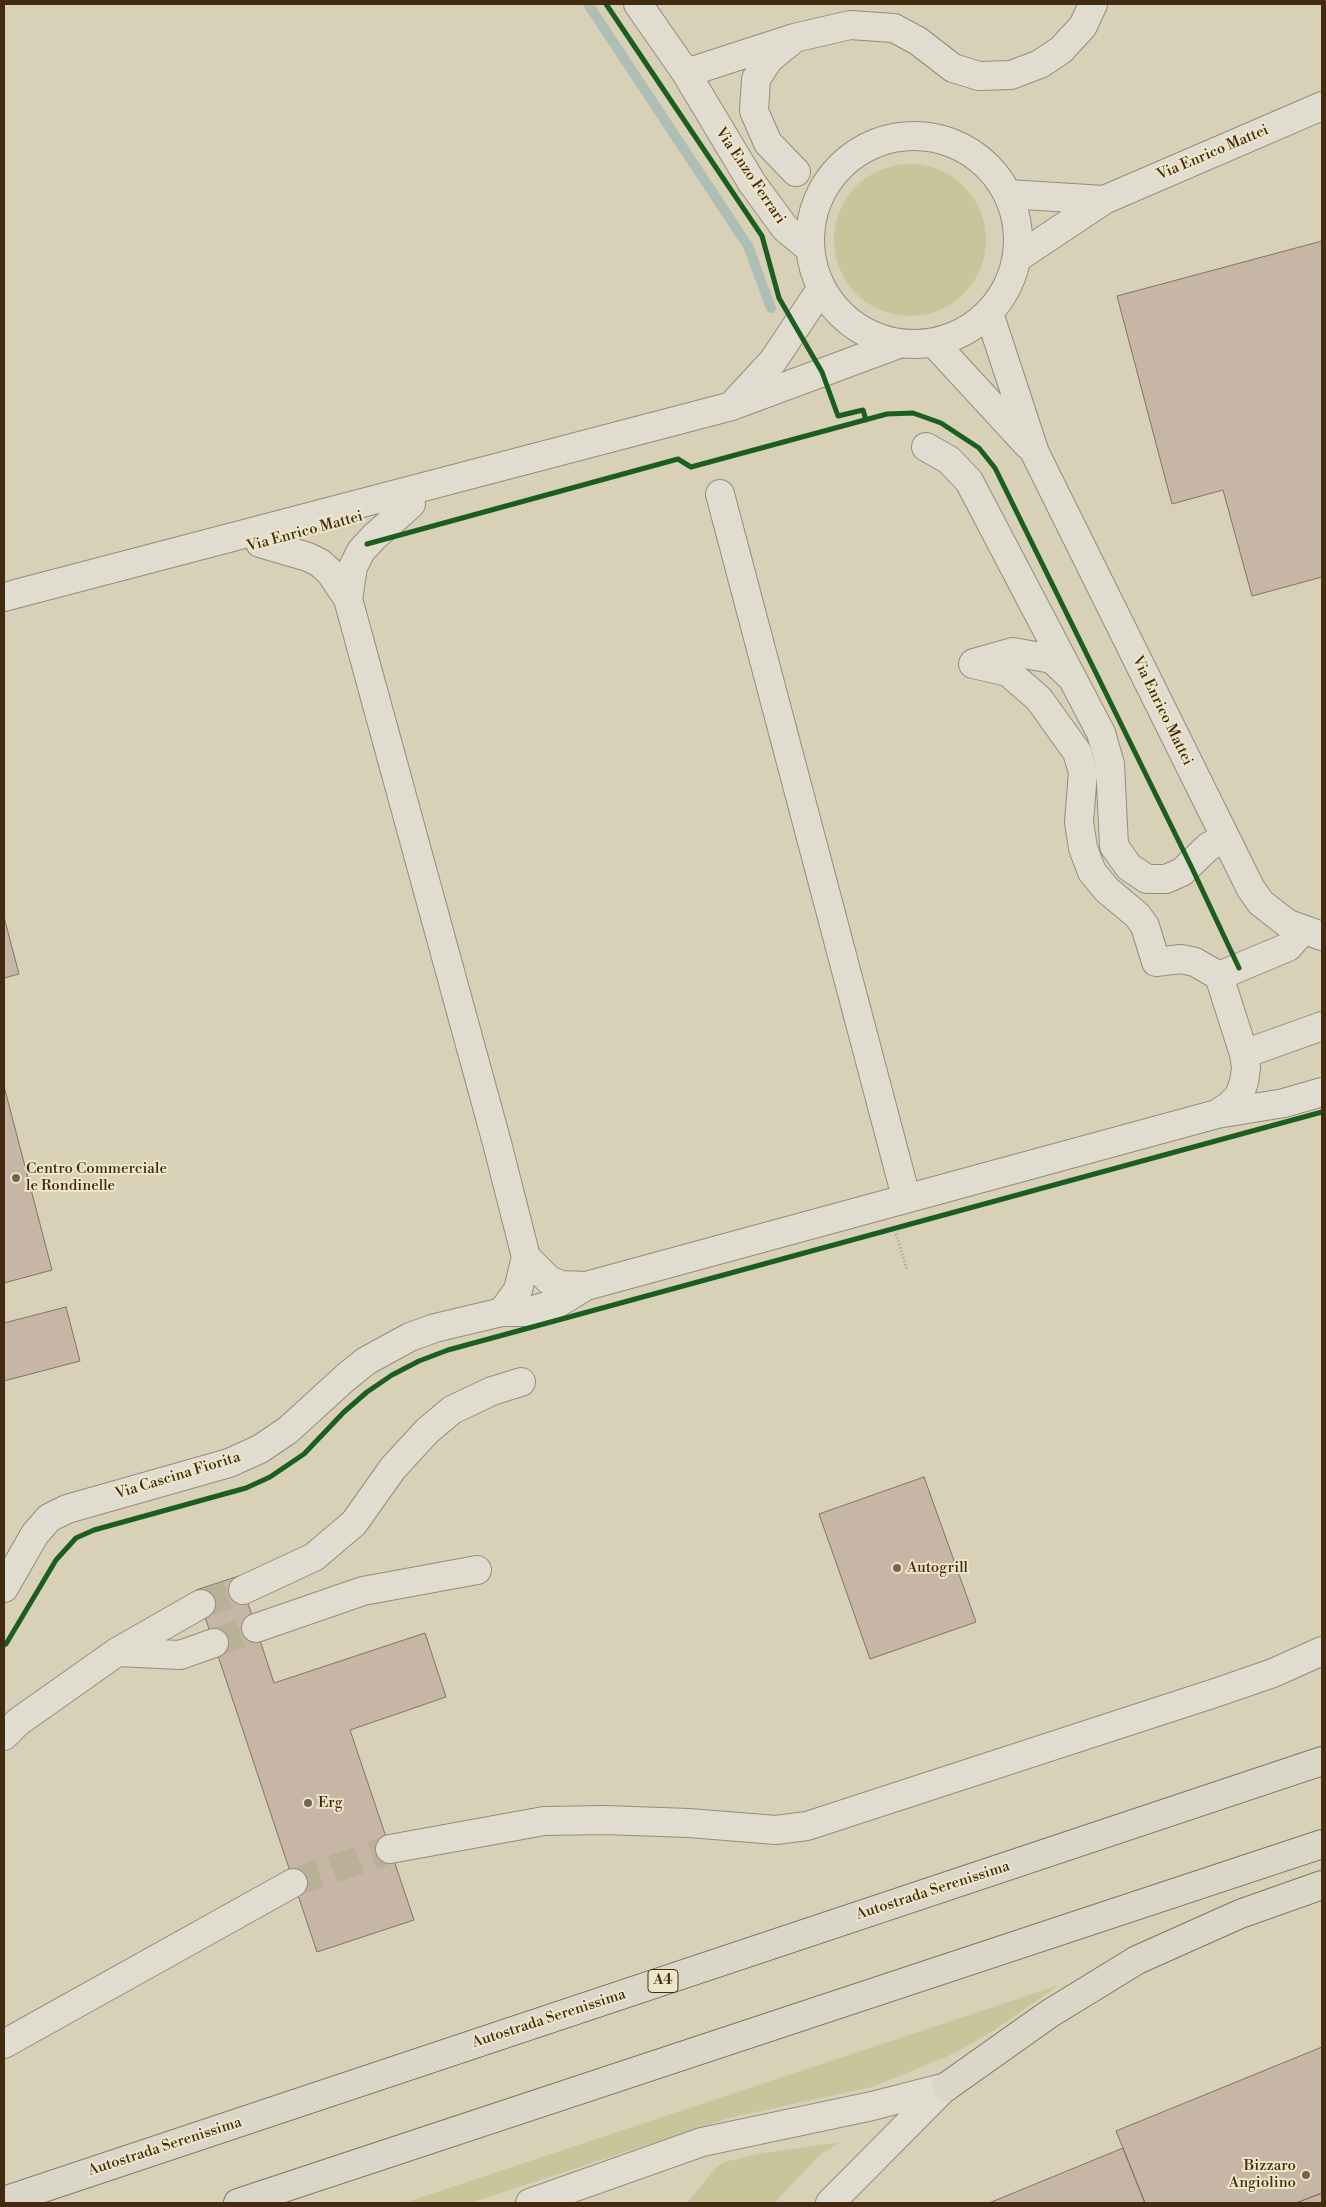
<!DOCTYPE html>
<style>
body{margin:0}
#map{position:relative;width:1326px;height:2207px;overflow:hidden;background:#d8d1b8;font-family:"Libre Bodoni",serif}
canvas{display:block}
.frame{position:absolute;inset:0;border:5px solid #422b11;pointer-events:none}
</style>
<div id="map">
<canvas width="1326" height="2207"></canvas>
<div class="frame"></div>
</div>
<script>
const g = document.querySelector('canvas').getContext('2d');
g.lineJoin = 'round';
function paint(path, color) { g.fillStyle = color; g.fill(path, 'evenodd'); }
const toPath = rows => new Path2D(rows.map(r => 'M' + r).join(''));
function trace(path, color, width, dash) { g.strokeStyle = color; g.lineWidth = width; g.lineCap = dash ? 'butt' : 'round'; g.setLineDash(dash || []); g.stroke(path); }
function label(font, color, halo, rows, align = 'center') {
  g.font = font + ' "Libre Bodoni",serif'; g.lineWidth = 4; g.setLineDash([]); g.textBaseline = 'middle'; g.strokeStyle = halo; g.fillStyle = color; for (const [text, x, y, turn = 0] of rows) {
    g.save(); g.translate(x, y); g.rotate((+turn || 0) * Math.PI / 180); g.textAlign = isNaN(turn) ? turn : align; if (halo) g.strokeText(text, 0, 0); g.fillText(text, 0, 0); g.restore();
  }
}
paint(toPath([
 '834 240a76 76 0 1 1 152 0a76 76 0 1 1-152 0Z',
 [1059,1985,993,2031,953,2054,872,2087,729,2118,470,2203,404,2203],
 [841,2142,821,2154,774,2203,687,2203,715,2169,724,2162,757,2154]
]), '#c9c59b');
trace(toPath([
 [588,4,748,246,771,308]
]), '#adbfb5', 10);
const building = toPath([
 [1322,241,1322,577,1252,596,1223,490,1172,504,1117,296,1322,241],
 [4,917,19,974,4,978,4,917],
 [4,1086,52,1270,4,1283,4,1086],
 [66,1307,80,1361,4,1381,4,1323,66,1307],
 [924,1477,976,1622,870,1659,819,1514,924,1477],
 [239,1576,274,1683,425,1633,446,1697,350,1730,414,1920,317,1952,196,1590,239,1576],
 [1322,2047,1322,2193,1296,2203,1145,2203,1116,2131,1322,2047],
 [1123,2148,1145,2203,989,2203,1123,2148],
 [1322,2193,1322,2203,1296,2203,1322,2193]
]);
paint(building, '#c7b6a5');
trace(building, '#7d7565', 1);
trace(toPath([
 [201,1604,243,1590],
 [214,1643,256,1628],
 [293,1883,390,1849]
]), '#bab097', 28, [28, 14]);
const minor = toPath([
 [638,4,686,73,752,183,785,228,809,248],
 [790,42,769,59,756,79,754,111,768,143,796,172],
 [686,73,794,38,850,25,894,28,918,41,953,68,979,76,1011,75,1040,64,1061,50,1083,26,1093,4],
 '810 240a104 104 0 1 1 208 0a104 104 0 1 1-208 0Z',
 [1008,194,1104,200],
 [1017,258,1104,200,1322,106],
 [989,313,1035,453,1251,889,1261,903,1288,924,1322,936],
 [934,343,1028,445],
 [736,401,773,361,821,289],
 [926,447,949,460,969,481,1101,733,1110,764,1114,846,1129,867,1147,879,1166,879,1182,872,1208,847,1224,838],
 [720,494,906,1197],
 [260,543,308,557,320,563,330,572,348,599,497,1143,526,1257,518,1290,502,1312],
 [4,597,732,406,899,344],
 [348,599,353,567,361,551,374,537,411,504],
 [974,663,1013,652,1052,659,1070,676],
 [973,664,1008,672,1039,699,1077,752,1083,772,1079,822,1083,848,1092,872,1107,890,1137,915,1145,926,1156,962,1181,959,1195,962,1219,976],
 [1244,1054,1322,1026],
 [1217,1114,1284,1103,1322,1092],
 [526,1257,549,1280,561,1285,586,1286],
 [4,1588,35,1534,49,1518,67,1509,229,1463,260,1449,288,1430,345,1378,366,1361,410,1337,435,1328,502,1312,526,1312,558,1303,586,1286,1217,1114,1229,1106,1239,1096,1244,1082,1246,1068,1244,1054,1219,976,1288,947,1303,930],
 [243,1590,314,1557,354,1523,393,1468,427,1431,452,1410,492,1391,521,1382],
 [256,1628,363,1591,477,1570],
 [117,1652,180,1655,214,1643],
 [4,1736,18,1722,117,1652,201,1604],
 [390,1849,544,1821,605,1820,689,1823,776,1830,807,1826,1218,1692,1273,1673,1322,1651],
 [4,2044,293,1883],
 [530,2203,702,2142,872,2106,946,2087],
 [830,2203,945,2087]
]);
const highway = toPath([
 [946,2087,1049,2014,1137,1960,1240,1914,1322,1885],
 [4,2201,1322,1761],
 [238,2203,1322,1844]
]);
trace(minor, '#938c7b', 30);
trace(highway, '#7d7565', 30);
trace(toPath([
 [896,1234,907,1270]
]), '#a49f93', 3, [1, 2.5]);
trace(minor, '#e0ddd0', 28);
trace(highway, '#dbd7c8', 28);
trace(toPath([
 [606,4,762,236,779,298,822,372,838,416,863,410,866,420],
 [367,544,678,459,691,467,887,414,913,413,941,423,979,448,995,468,1191,866,1239,968],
 [4,1645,6,1644,56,1560,76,1538,94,1530,246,1488,270,1477,304,1454,344,1412,367,1392,392,1375,419,1361,448,1350,1322,1112]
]), '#1b5e20', 5);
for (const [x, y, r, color] of [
 [16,1178,5,"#76654b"],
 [897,1568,5,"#76654b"],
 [308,1803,5,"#76654b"],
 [1306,2175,5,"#76654b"]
]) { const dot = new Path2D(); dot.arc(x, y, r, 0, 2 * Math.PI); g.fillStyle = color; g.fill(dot); trace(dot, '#eee6c8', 2); }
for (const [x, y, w] of [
 [663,1981,30]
]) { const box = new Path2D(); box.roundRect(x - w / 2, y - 11.5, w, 23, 4); g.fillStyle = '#eee6c8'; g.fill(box); trace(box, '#422b11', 1); }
label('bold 14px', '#422b11', null, [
 ["A4",663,1981]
]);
label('15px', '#422b11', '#eee6c8', [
 ["Via Enrico Mattei",1213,153,-23],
 ["Via Enzo Ferrari",750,176,56],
 ["Via Enrico Mattei",305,532,-15],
 ["Via Enrico Mattei",1162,711,64],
 ["Via Cascina Fiorita",178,1476,-17],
 ["Autostrada Serenissima",933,1891,-18],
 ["Autostrada Serenissima",549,2019,-18],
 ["Autostrada Serenissima",165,2147,-18]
]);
label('15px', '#422b11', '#eee6c8', [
 ["Centro Commerciale",26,1169],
 ["le Rondinelle",26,1186],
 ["Autogrill",907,1568],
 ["Erg",318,1803],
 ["Bizzaro",1296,2166,"right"],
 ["Angiolino",1296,2183,"right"]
], 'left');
</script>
